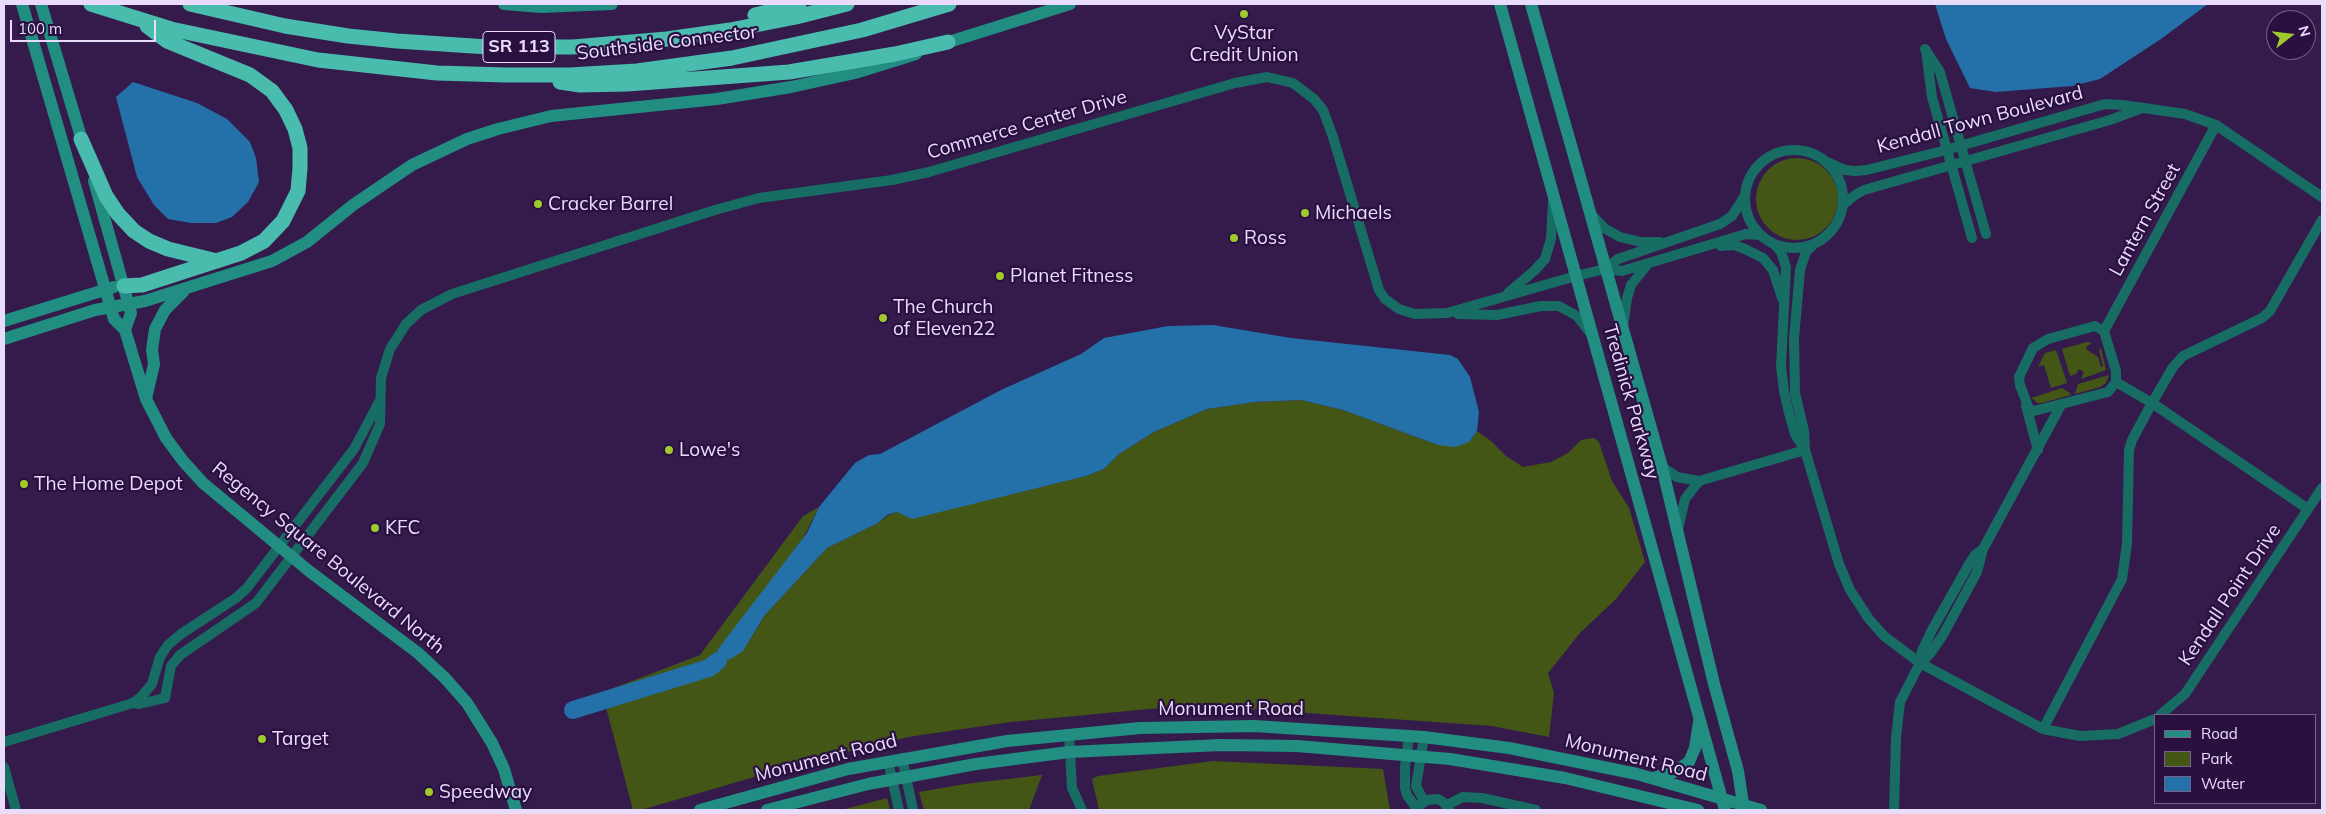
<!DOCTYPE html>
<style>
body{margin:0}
#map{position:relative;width:2326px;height:814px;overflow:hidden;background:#341b4c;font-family:Mulish,sans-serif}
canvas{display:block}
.frame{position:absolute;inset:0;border:5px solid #e9dcfb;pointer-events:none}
.legend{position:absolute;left:2154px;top:714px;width:162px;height:90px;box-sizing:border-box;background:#2a1041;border:1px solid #76628b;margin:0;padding:6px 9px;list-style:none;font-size:15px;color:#e9dcfb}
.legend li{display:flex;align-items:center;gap:10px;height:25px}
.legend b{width:25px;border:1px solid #76628b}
.north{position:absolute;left:2266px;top:10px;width:50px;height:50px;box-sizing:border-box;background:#2a1041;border:1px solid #76628b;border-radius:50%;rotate:74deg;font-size:14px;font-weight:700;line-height:20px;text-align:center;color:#e9dcfb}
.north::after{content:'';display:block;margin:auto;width:18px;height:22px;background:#9fca2e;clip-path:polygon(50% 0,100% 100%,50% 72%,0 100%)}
.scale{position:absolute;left:10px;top:20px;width:146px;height:22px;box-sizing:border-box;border:2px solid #e9dcfb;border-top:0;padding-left:6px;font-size:15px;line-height:18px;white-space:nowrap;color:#e9dcfb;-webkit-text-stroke:4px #2a1041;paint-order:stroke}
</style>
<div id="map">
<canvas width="2326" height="814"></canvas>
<div class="frame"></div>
<ul class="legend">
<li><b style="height:6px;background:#228e82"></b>Road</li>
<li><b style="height:14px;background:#435616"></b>Park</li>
<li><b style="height:14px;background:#2371a8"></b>Water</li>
</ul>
<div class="north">N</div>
<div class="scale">100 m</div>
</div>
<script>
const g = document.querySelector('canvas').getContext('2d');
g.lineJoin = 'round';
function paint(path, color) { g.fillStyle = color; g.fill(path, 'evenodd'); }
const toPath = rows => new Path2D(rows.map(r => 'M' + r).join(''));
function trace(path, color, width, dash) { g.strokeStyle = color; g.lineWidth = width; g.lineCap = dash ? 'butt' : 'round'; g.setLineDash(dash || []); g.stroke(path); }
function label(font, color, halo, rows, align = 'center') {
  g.font = font + ' Mulish,sans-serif'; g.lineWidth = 4.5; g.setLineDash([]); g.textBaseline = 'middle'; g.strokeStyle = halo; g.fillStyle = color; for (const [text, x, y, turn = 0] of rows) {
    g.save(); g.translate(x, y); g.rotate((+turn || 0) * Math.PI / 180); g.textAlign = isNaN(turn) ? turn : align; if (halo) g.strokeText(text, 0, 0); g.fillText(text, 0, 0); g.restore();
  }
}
paint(toPath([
 '1756 199a41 41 0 1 1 82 0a41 41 0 1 1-82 0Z',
 [2087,342,2092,343,2086,347,2087,350,2098,357,2101,367,2103,366,2099,350,2101,348,2106,370,2081,379,2084,372,2079,369,2076,374,2070,376,2062,349],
 [2056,350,2067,383,2051,388,2044,365,2038,367,2045,353],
 [2109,375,2106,383,2100,387,2075,394,2078,384],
 [2062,388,2070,393,2071,395,2042,403,2038,403,2031,398],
 [1301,400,1343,410,1438,445,1469,442,1477,431,1491,441,1506,456,1523,467,1551,462,1568,453,1581,440,1594,438,1599,442,1612,481,1629,508,1645,562,1616,599,1580,633,1548,673,1554,693,1549,737,1492,726,1192,705,1011,722,908,737,809,761,641,810,633,810,603,696,606,691,700,655,803,516,819,507,751,640,764,616,827,548,878,523,887,516,897,512,912,518,1086,476,1104,469,1119,454,1154,432,1207,409,1255,402],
 [1213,761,1383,769,1390,810,1099,810,1092,779,1098,776],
 [1042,775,1029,810,924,810,919,792,965,784],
 [887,798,890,810,846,810,845,809]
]), '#435616');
paint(toPath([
 [1935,4,2208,4,2161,39,2100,79,2072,86,1996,92,1970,88,1946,39],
 [133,82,197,103,227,119,250,142,256,158,259,182,248,202,232,217,216,223,191,223,168,219,154,205,137,177,116,97],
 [1213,325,1291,338,1450,355,1458,359,1470,377,1479,412,1477,431,1469,442,1455,447,1438,445,1343,410,1301,400,1255,402,1207,409,1154,432,1119,454,1104,469,1086,476,912,519,897,512,887,515,878,523,827,548,764,616,743,651,732,658,720,663,716,659,718,649,807,533,819,507,855,463,869,455,880,454,1001,390,1081,354,1104,338,1168,326]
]), '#2371a8');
trace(toPath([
 [573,710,709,668,718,661]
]), '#2371a8', 18);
trace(toPath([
 [1925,49,1940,72,1986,234],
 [1926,50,1932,97,1972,238],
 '1745 199a49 49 0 1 1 98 0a49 49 0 1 1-98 0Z',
 [1827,162,1845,170,1855,171,1867,170,1946,150,2105,104,2123,105,2185,114,2216,125,2322,197],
 [1844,204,1855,195,1864,190,2110,120,2142,108],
 [1591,214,1604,228,1620,237,1641,242,1660,242],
 [1775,245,1781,252,1786,267,1781,366,1784,391,1789,413,1795,434,1805,450,1839,564,1850,590,1869,619,1884,636,1920,663,2043,729,2080,736,2118,734,2155,719],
 [1721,246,1734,245,1745,249,1763,258,1773,270,1782,298],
 [1605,269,1618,259,1720,224,1732,216,1744,197],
 [1508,293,1534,271,1545,259,1551,239,1553,201],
 [1458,314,1497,315,1541,306,1559,306,1577,316,1591,334],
 [2095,326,2104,331,2116,371,2116,382,2108,392,2034,411,2029,409,2020,385,2019,377,2033,348,2048,339,2095,326],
 [1623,327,1627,298,1631,285,1647,265],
 [2104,331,2216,125],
 [2116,382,2152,403,2308,509],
 [2026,406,2038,450],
 [1805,449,1804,431,1795,393,1794,338,1800,270,1806,252,1813,245],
 [1662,467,1677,477,1699,481,1805,450],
 [1678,529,1685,499,1699,481],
 [1920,663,1930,654,1943,635,1977,572,1983,549,2061,405],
 [165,698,171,666,180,655,256,603,363,463,380,424,381,378,390,349,406,324,421,310,452,294,715,210,759,198,892,180,929,172,1235,83,1267,77,1293,83,1314,99,1323,110,1333,137,1379,290,1385,299,1399,309,1415,314,1447,313,1576,276,1605,269,1622,271,1746,234,1760,235],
 [134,703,139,704,165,698],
 [2160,715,2185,694,2322,488],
 [2043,729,2122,579,2127,544,2129,450,2132,440,2152,403,2173,367,2183,356,2262,318,2270,311,2322,220],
 [1069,734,1072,788,1082,810],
 [1409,736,1405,767,1405,788,1407,795,1417,809],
 [4,742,133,703,141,697,152,684,160,657,168,645,181,634,236,598,247,588,354,449,379,402],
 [902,758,913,810],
 [888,761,899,810],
 [4,767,16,810],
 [1424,801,1416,786,1424,737],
 [1420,805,1427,800,1438,799,1443,802,1449,809],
 [1447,805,1463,797,1482,798,1536,810],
 [1894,810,1896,738,1900,702,1920,663,1922,651,1932,630,1968,566,1975,555,1983,549]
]), '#176c64', 10);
trace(toPath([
 [22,4,114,319,125,330,146,399,166,438,183,461,203,483,309,571,418,653,445,678,467,703,492,743,504,769,516,810],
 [41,4,84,147],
 [504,4,541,7,612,4],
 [1500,4,1725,810],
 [1531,4,1662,467,1714,684,1738,771,1744,810],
 [939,45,1070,4],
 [94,181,131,313,125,330],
 [4,321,114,287],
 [4,339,95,310,145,301,272,261,307,242,353,205,412,165,467,139,498,129,551,116,717,99,791,87,855,73,916,54],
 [146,399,154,364,152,350,155,329,165,310,184,291],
 [1653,778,1674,772,1689,762,1695,748,1699,722],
 [700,810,848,769,1007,741,1140,728,1254,726,1424,737,1509,748,1637,774,1761,810],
 [767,810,868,784,976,764,1069,752,1221,745,1297,746,1450,759,1565,778,1698,810]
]), '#228e82', 12);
trace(toPath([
 [91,4,171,29,318,60,437,73,506,75,570,75,637,71,732,58,862,30,949,4],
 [190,4,285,26,348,36,397,41,488,47,573,47,667,39,730,30,796,17,847,4],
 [755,15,799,4],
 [560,82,580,85,627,84,789,72,895,54,948,42],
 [81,139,106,196,118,214,134,231,149,241,168,249,217,261],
 [124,286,142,285,241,253,264,241,283,221,298,191,300,168,300,148,295,129,286,110,272,91,250,75,167,41,147,26]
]), '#4abcae', 15);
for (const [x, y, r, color] of [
 [1244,14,5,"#9fca2e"],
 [538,204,5,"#9fca2e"],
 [1305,213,5,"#9fca2e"],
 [1234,238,5,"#9fca2e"],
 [1000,276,5,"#9fca2e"],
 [883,318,5,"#9fca2e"],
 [669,450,5,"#9fca2e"],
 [24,484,5,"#9fca2e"],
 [375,528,5,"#9fca2e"],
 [262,739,5,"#9fca2e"],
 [429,792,5,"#9fca2e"]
]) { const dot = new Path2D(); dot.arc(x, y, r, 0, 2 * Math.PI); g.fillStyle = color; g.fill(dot); trace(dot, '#2a1041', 2); }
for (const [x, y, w] of [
 [519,47,72]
]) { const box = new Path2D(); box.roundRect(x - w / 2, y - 15.5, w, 31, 4); g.fillStyle = '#2a1041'; g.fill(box); trace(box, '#e9dcfb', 1); }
label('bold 18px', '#e9dcfb', null, [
 ["SR 113",519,47]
]);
label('19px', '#e9dcfb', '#2a1041', [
 ["VyStar",1244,33,"center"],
 ["Credit Union",1244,55,"center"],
 ["Cracker Barrel",548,204],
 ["Michaels",1315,213],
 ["Ross",1244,238],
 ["Planet Fitness",1010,276],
 ["The Church",893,307],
 ["of Eleven22",893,329],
 ["Lowe's",679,450],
 ["The Home Depot",34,484],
 ["KFC",385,528],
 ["Target",272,739],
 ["Speedway",439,792]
], 'left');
label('19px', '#e9dcfb', '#2a1041', [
 ["Southside Connector",667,43,-7],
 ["Kendall Town Boulevard",1980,120,-15],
 ["Commerce Center Drive",1027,125,-16],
 ["Lantern Street",2145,220,-61],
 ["Tredinick Parkway",1631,402,74],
 ["Regency Square Boulevard North",328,558,39],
 ["Kendall Point Drive",2230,595,-56],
 ["Monument Road",1231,709],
 ["Monument Road",826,758,-14],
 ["Monument Road",1636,758,14]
]);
</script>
